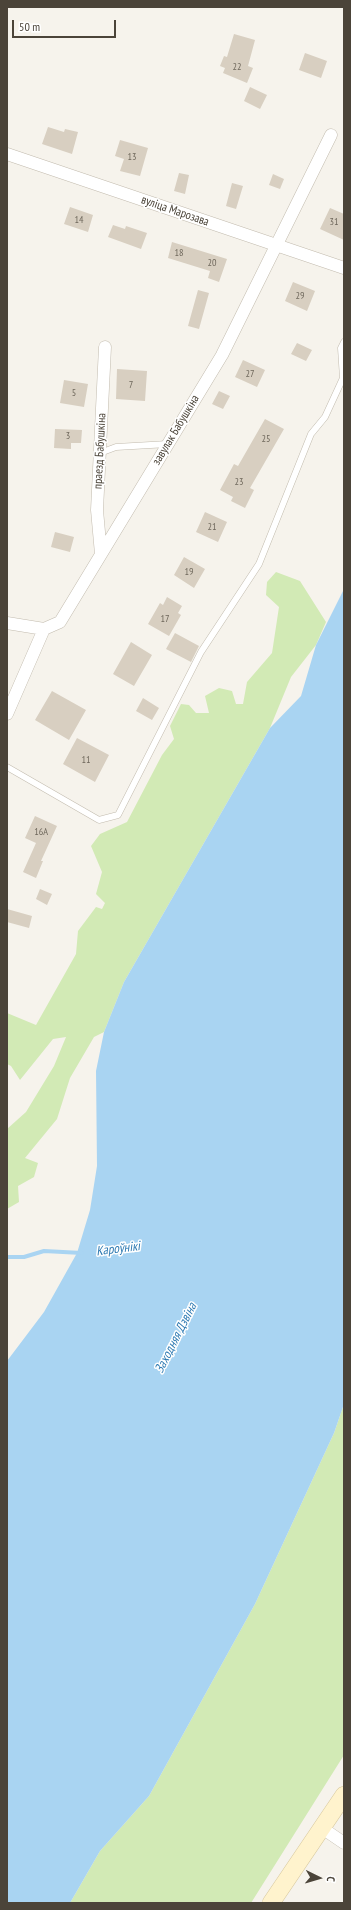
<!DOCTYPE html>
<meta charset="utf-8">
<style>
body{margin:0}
#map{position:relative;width:351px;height:1910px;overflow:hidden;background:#f6f3ec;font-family:"PT Sans Narrow",sans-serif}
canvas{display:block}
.frame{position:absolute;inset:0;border:8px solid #4b4439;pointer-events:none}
.north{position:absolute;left:299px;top:1858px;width:40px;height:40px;-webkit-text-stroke:3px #fff;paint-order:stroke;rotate:95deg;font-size:11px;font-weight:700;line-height:16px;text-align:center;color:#4b4439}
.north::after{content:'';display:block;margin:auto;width:14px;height:18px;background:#4b4439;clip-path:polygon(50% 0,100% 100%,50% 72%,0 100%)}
.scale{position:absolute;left:12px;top:20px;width:104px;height:18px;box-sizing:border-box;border:2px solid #4b4439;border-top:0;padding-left:5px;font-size:12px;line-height:14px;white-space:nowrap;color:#4b4439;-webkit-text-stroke:3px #fff;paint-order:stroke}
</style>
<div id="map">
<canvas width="351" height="1910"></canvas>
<div class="frame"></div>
<div class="north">С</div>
<div class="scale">50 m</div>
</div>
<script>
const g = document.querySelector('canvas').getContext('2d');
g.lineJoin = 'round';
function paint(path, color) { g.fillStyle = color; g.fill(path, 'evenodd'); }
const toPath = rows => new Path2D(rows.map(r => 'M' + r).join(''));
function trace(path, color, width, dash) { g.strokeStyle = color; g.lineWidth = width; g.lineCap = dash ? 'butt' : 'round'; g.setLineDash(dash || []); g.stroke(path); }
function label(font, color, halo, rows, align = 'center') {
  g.font = font + ' "PT Sans Narrow",sans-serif'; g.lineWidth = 3; g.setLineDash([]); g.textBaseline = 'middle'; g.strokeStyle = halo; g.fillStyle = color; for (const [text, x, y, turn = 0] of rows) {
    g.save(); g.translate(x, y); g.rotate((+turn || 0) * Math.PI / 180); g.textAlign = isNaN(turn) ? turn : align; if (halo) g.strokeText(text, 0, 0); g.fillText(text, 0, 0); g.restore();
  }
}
paint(toPath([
 [276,572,300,581,326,622,316,645,291,677,270,728,124,982,104,1032,94,1037,70,1078,57,1119,25,1158,38,1163,34,1177,18,1186,19,1202,7,1209,7,1129,26,1112,54,1066,66,1037,53,1039,20,1080,11,1066,7,1064,7,1013,36,1025,76,954,78,931,96,907,102,909,105,903,96,894,102,872,91,846,100,834,127,822,162,755,174,739,170,726,181,704,189,705,196,713,209,713,205,696,219,688,232,691,236,704,243,704,247,682,272,653,279,607,266,595,267,582],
 [344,1404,344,1755,251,1903,70,1903,100,1851,149,1796,255,1604,334,1433]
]), '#d2eab5');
paint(toPath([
 [344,589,344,1404,334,1433,255,1604,149,1796,100,1851,70,1903,7,1903,7,1361,44,1312,77,1253,90,1210,97,1166,96,1071,104,1032,124,982,270,728,301,696,316,645]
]), '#a9d4f2');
trace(toPath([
 [7,1257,24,1257,44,1251,82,1253]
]), '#a9d4f2', 4);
paint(toPath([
 [234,34,255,40,248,66,253,68,247,83,223,73,225,68,220,66,224,56,227,57],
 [305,53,327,61,321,78,299,70],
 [250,87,267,95,260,109,244,101],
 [48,127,64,132,65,129,78,132,72,154,42,144],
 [120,140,148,148,140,176,120,171,124,159,115,156],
 [179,173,189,175,185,194,174,191],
 [273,174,284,179,280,189,269,185],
 [232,183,243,186,236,209,226,206],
 [70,207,93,215,88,232,64,224],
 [330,208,344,214,344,240,320,229],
 [113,225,125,229,126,226,147,233,141,249,108,237],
 [172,242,227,259,219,282,208,278,210,271,168,258],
 [293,282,315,291,307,311,285,301],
 [198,290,209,293,199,329,188,326],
 [297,343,312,350,306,361,291,354],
 [243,360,265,370,257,387,235,377],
 [117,369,147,371,145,401,116,399],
 [64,380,88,384,84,407,60,403],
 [219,391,230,396,223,409,212,404],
 [265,419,284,429,250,488,254,490,245,508,231,501,233,497,220,490,234,464,238,466],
 [55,429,82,430,81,443,71,443,71,449,54,448],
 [205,512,227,522,218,542,196,532],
 [55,532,74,537,70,552,51,547],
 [184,557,205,569,194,588,174,575],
 [167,597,182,606,178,613,181,615,169,636,148,624,160,603,163,605],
 [175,633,199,646,191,662,166,649],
 [131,642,152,655,134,686,113,674],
 [52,691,86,710,69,740,35,720],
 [143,698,159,708,152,720,136,711],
 [77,738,109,755,95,782,63,764],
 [35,816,57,826,41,861,43,861,36,878,23,872,36,843,25,838],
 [40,889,52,894,47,905,36,899],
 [7,909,32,916,29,928,7,922]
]), '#d8cfc1');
const lane = toPath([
 [100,453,116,447,168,444],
 [7,767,99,820,118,815,201,652,259,564,311,434,325,417,343,378,341,348,344,342]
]);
const street = toPath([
 [7,154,344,268],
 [101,554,97,510,105,347],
 [7,623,44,629],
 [7,714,44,629,60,622,222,355,331,135],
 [322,1828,344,1843]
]);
const secondary = toPath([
 [271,1903,344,1795]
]);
trace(lane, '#c2bbae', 7);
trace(street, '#c2bbae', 13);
trace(secondary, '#d6c79b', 18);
trace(lane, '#fff', 6);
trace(street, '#fff', 12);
trace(secondary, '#fff3cd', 17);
label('10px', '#6e675b', null, [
 ["22",237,67],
 ["13",132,157],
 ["14",79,220],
 ["31",334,222],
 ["18",179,253],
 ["20",212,263],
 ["29",300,296],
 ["27",250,374],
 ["7",131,385],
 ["5",74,393],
 ["3",68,436],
 ["25",266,439],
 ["23",239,482],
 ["21",212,527],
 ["19",189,572],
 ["17",165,619],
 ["11",86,760],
 ["16А",41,832]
]);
label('12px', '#4b4439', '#fff', [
 ["вуліца Марозава",175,211,19],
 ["завулак Бабушкіна",176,430,-59],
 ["праезд Бабушкіна",100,451,-87]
]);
label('italic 13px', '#2e7ab2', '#fff', [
 ["Кароўнікі",118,1249,-7],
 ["Заходняя Дзвіна",176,1338,-63]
]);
</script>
